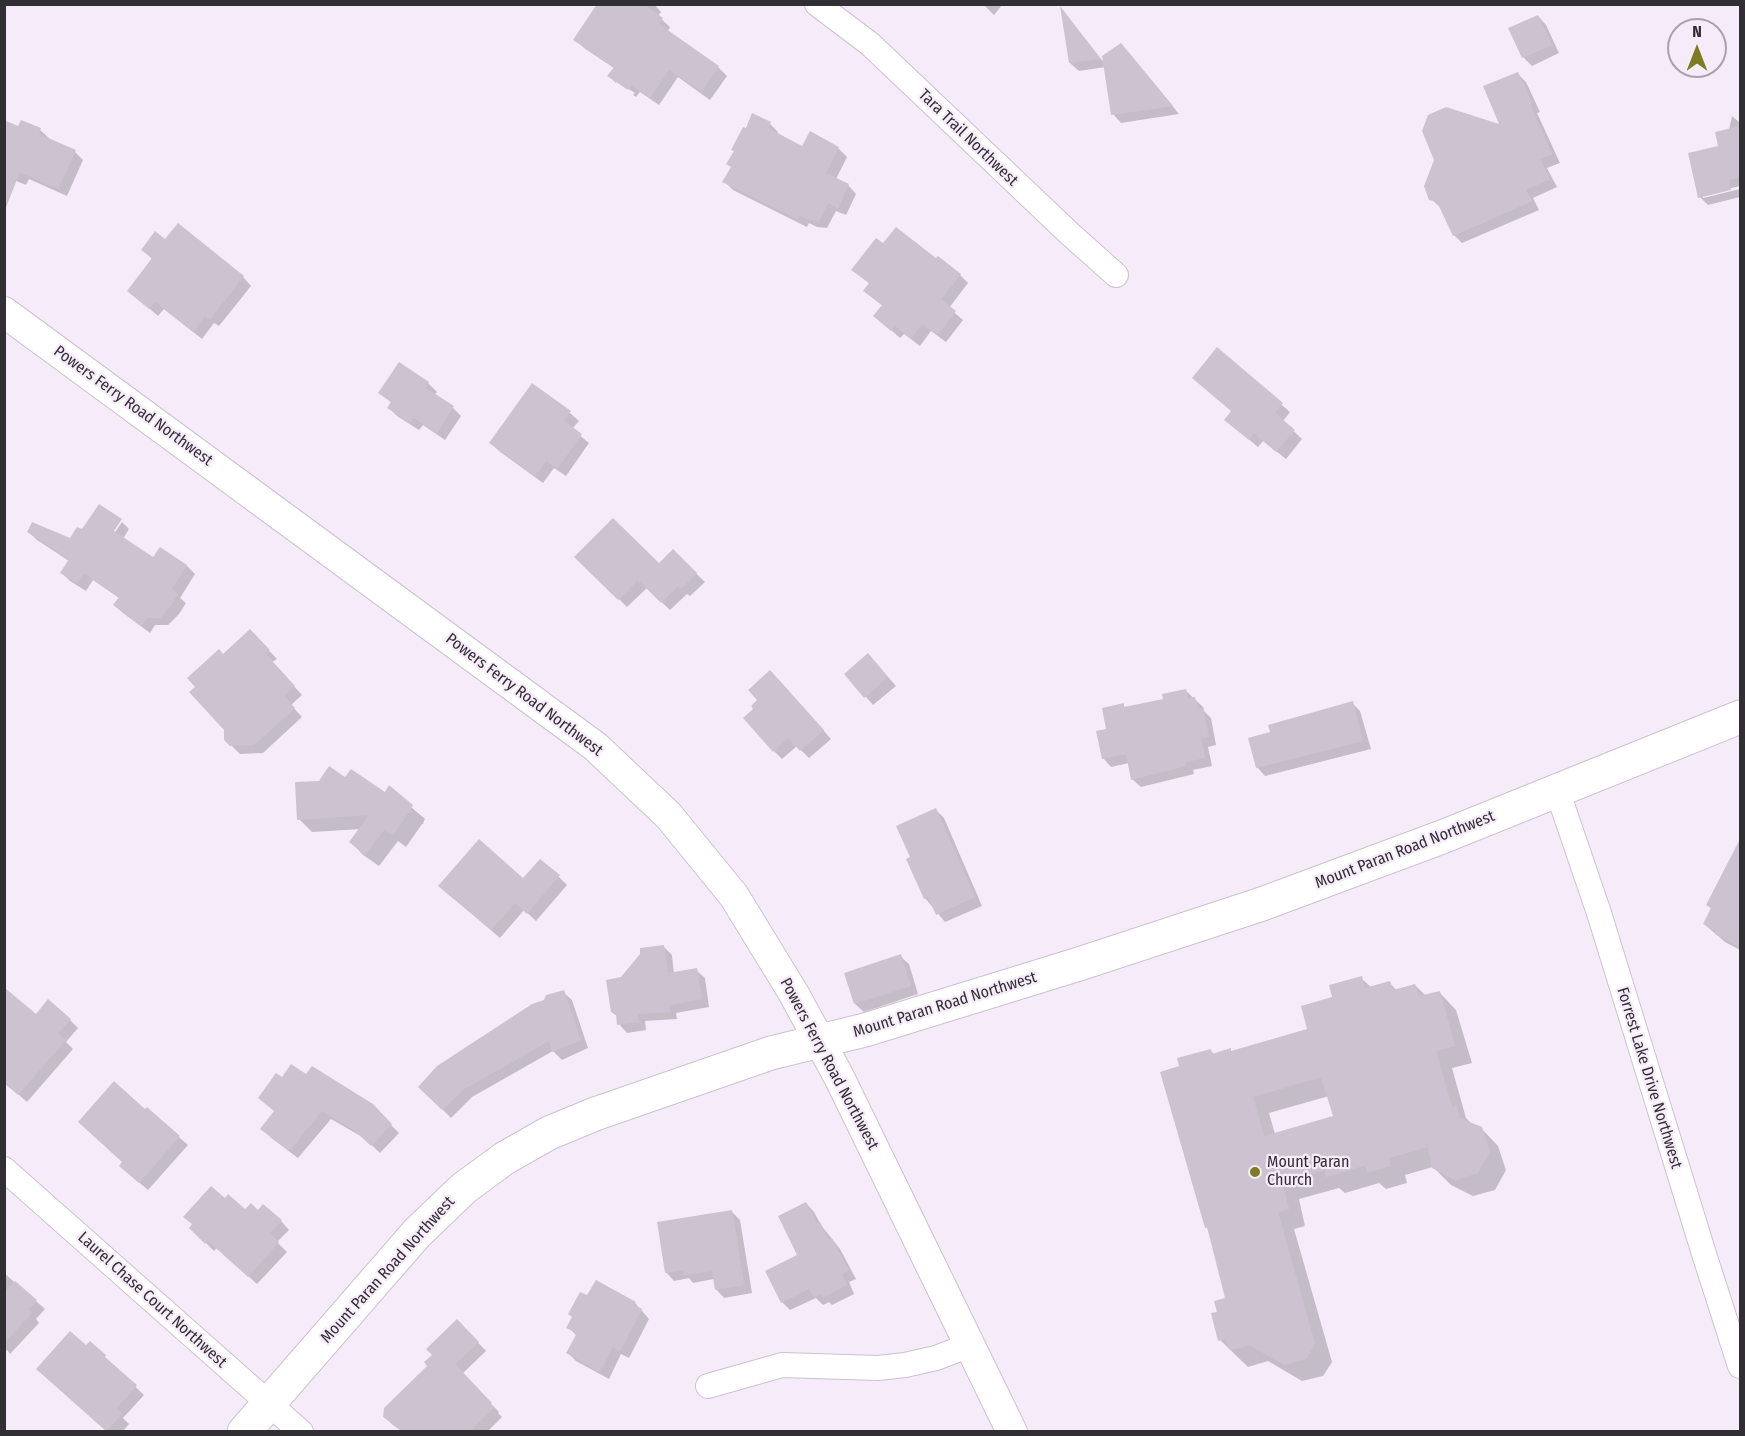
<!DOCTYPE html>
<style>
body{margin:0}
#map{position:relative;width:1745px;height:1436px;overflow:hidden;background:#f6ecf9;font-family:"Fira Sans Condensed",sans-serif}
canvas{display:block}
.frame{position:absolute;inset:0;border:6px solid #322f34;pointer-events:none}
.north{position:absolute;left:1667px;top:18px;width:60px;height:60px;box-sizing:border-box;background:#f6ecf9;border:2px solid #a8a0aa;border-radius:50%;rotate:0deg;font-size:16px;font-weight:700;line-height:24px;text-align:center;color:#322f34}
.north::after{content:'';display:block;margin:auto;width:21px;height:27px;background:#7d7b23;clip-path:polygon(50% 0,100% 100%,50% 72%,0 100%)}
</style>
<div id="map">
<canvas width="1745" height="1436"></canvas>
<div class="frame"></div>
<div class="north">N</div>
</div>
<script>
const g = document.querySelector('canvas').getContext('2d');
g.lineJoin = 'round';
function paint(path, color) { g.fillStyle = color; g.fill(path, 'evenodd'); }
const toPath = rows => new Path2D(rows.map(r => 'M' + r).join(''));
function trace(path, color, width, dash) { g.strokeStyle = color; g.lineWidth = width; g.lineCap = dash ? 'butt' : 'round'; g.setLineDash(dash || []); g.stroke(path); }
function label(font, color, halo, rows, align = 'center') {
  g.font = font + ' "Fira Sans Condensed",sans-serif'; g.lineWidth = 4.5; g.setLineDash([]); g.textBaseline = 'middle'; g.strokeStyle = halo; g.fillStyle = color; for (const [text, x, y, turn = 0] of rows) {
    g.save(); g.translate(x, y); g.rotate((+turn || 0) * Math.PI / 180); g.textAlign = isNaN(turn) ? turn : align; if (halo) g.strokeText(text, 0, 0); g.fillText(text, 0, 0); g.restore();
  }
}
paint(toPath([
 [599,4,654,4,661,12,658,16,670,27,668,31,718,67,727,76,710,100,678,77,659,105,640,92,636,97,633,95,635,93,616,81,616,83,609,76,614,68,584,48,575,39],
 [983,4,1003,4,994,15],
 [1062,11,1105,64,1130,54,1179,114,1121,123,1113,114,1106,67,1079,71,1070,63],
 [1538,16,1546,25,1559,53,1532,66,1523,57],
 [1517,73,1526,82,1540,112,1537,113,1560,163,1547,168,1557,187,1533,198,1539,210,1462,243,1454,235,1441,208,1431,199,1501,126],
 [1732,116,1740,123,1740,186,1703,195,1703,198,1740,189,1740,197,1708,205,1700,197,1719,147,1729,130],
 [770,124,778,132,777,135,802,149,810,133,839,149,847,157,836,179,848,185,856,194,846,215,836,211,827,228,817,227,809,223,807,227,733,190,724,181],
 [4,127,40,130,49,138,48,140,75,152,83,160,67,196,29,179,26,185,4,176],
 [166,241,243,277,251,286,219,326,214,323,202,339,164,309,158,316,129,291,153,260,143,250],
 [883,245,937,260,960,275,968,283,949,308,963,320,946,342,931,331,920,346,904,334,900,338,875,316,883,306,874,299,870,284,853,270],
 [1217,349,1290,412,1283,421,1302,439,1286,459,1263,441,1258,447,1235,428,1233,412],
 [399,364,428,383,437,392,434,395,453,408,461,416,445,440,423,425,419,430,397,416,389,408,392,403,380,393],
 [532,385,570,413,579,421,572,429,589,443,566,476,554,468,543,483,499,451,491,443],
 [122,522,129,529,123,539,154,559,160,549,187,566,195,574,180,598,186,603,179,614,168,625,155,625,150,633,123,613,115,605,119,598,93,580,86,591,70,581,62,573,69,561,37,540,28,531,70,540,109,537,111,538],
 [673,551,705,582,690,596,687,594,670,610,647,588,627,607,576,557,659,565],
 [258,639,277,659,272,662,302,695,291,705,302,717,263,753,240,754,225,739,223,655],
 [876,663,896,686,873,705,846,674],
 [779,680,831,739,809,758,797,746,782,759,774,751],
 [1185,690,1203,707,1204,711,1211,718,1216,745,1208,747,1212,766,1193,770,1194,774,1141,787,1132,779,1129,763,1111,767,1103,758,1108,730,1123,705,1126,708,1165,700],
 [1352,703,1360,711,1371,749,1265,776,1257,767,1272,733],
 [345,779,385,794,389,788,425,819,423,823,424,824,422,824,406,847,398,841,379,866,363,855,351,842,361,829,312,832,299,819],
 [936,810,944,818,982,906,945,922,925,898,912,858],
 [1737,850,1740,851,1740,950,1725,942,1704,924,1712,909,1708,905],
 [559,877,567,885,536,921,524,910,500,938,449,894,523,880],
 [663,946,672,955,674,974,696,970,705,978,709,1007,676,1013,677,1019,645,1021,646,1030,627,1033,619,1024,618,1017,612,1012],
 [900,956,909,964,918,994,864,1012,855,1004],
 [1361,978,1372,988,1390,983,1397,991,1415,985,1426,996,1439,992,1456,1010,1472,1063,1452,1068,1466,1118,1473,1125,1481,1128,1498,1146,1506,1170,1495,1190,1473,1196,1451,1185,1433,1167,1405,1175,1407,1183,1386,1189,1379,1183,1345,1193,1339,1188,1299,1199,1305,1226,1294,1229,1332,1362,1323,1376,1302,1381,1268,1361,1248,1367,1220,1340,1219,1313,1227,1299,1209,1230,1206,1227,1181,1068,1210,1050,1215,1055,1230,1050,1232,1052,1309,1030,1334,998],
 [1329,1096,1335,1117,1275,1134,1269,1113],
 [563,992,572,1000,588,1048,562,1060,553,1051,472,1097,451,1118,420,1087],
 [36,1016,70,1020,78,1028,66,1042,73,1049,27,1102,4,1082],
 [306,1076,372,1106,399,1133,380,1153,364,1138,331,1119,298,1158,270,1137,282,1080],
 [147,1109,188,1145,148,1190,129,1174],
 [225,1200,245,1211,258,1212,281,1221,289,1230,277,1242,287,1252,257,1284,217,1248,214,1251,199,1236],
 [806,1203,814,1212,821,1225,840,1249,856,1279,849,1282,854,1294,832,1305,829,1302,823,1305,816,1298,790,1310,782,1302,799,1255],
 [732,1212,740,1220,752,1293,724,1298,716,1289,714,1279,693,1283,689,1278,674,1281,666,1272],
 [4,1273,45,1309,36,1319,39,1323,10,1354,7,1350,4,1353],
 [588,1298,635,1303,649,1319,629,1358,621,1354,609,1379,576,1361,568,1353,577,1336,568,1327],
 [457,1321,486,1351,462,1374,499,1412,498,1413,502,1417,487,1432,403,1432,393,1425,384,1417,429,1366,434,1355],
 [90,1343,144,1395,123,1418,129,1424,122,1432,108,1432,46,1377]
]), '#0003');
paint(toPath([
 [597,4,643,4,663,18,659,24,719,66,702,92,669,70,650,98,631,85,628,90,607,76,614,67,573,40],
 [1060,6,1101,59,1069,63],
 [1538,15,1552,45,1522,58,1508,28],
 [1121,43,1173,106,1111,115,1102,56],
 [1518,72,1532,103,1530,104,1552,154,1540,159,1550,179,1526,190,1532,201,1453,236,1437,202,1429,200,1424,186,1434,160,1422,131,1428,115,1446,107,1499,124,1483,86],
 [752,113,771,122,768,128,802,146,810,131,839,147,826,173,849,184,838,208,828,203,819,221,807,219,800,215,798,220,722,182,731,167,726,164,734,151,731,150,743,127,746,128],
 [4,120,18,126,21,120,41,128,39,134,76,150,58,189,20,172,5,210],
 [1740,126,1740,177,1729,180,1731,190,1698,198,1688,153,1718,146,1715,132],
 [178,223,244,276,210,319,205,316,193,332,155,302,149,309,127,291,152,258,141,250,155,231,165,239],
 [896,227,936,258,938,256,961,274,941,299,956,311,937,335,922,324,911,339,895,326,891,331,873,316,882,305,863,291,869,283,851,270,876,238,883,243],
 [1217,347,1283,403,1275,413,1295,430,1276,452,1254,433,1249,440,1224,420,1231,411,1192,378],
 [399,362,429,382,426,388,454,406,437,433,414,418,410,423,387,408,391,402,378,393],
 [532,383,571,411,564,421,582,434,557,469,546,461,535,476,489,443],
 [99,504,122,519,114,531,153,557,160,547,187,565,172,589,178,594,171,606,160,618,147,618,141,626,113,605,119,597,84,573,77,583,60,573,69,559,27,532,32,522,70,538,77,527,82,529],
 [613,518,659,563,673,549,697,573,681,589,678,586,661,603,638,580,618,600,574,557],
 [250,629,270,650,265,653,295,686,284,696,295,708,254,745,230,746,224,740,224,730,189,692,195,687,187,678,219,649,223,654],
 [868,653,888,677,864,698,844,674],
 [770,670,824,730,800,751,788,738,773,752,743,718,753,709,751,706,757,700,748,690],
 [1186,689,1188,698,1195,697,1198,709,1203,708,1209,737,1201,739,1205,758,1186,762,1186,766,1131,780,1126,754,1102,759,1096,731,1106,729,1102,708,1124,703,1124,707,1163,699,1162,694],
 [1353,701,1363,741,1256,768,1248,738,1270,732,1268,725],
 [329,766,345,777,351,769,385,792,389,785,413,805,410,810,413,812,409,812,393,835,384,830,365,855,349,842,369,815,297,820,295,782,319,781],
 [936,808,975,897,936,915,928,897,924,899,906,859,910,857,896,826],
 [479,839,523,878,540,859,560,875,527,914,515,903,491,930,438,886],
 [1740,839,1740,947,1715,934,1716,931,1703,924,1711,908,1706,905],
 [664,945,668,973,697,968,702,999,669,1005,670,1012,638,1014,639,1022,617,1025,616,1015,611,1012,606,980,621,977,640,954,640,948],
 [901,954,911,986,854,1004,844,973],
 [1362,976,1365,988,1390,981,1393,990,1415,984,1419,996,1440,991,1455,1046,1436,1051,1452,1107,1456,1106,1460,1118,1482,1127,1490,1152,1478,1173,1455,1180,1432,1168,1428,1147,1389,1158,1390,1166,1367,1173,1366,1165,1326,1177,1325,1170,1282,1182,1289,1209,1278,1212,1315,1344,1306,1359,1284,1365,1250,1345,1230,1350,1226,1339,1218,1341,1211,1313,1217,1312,1214,1301,1225,1298,1207,1227,1205,1228,1160,1072,1179,1066,1177,1058,1211,1049,1212,1054,1231,1048,1231,1051,1307,1029,1301,1006,1332,997,1329,985],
 [1321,1077,1333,1116,1264,1136,1253,1097],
 [4,987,36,1014,48,999,71,1019,58,1033,66,1040,18,1095,4,1083],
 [564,990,581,1040,552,1052,549,1041,464,1089,442,1110,418,1087,437,1066,532,1004,544,1000,546,995],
 [291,1064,306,1074,312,1066,373,1104,392,1124,371,1146,354,1130,322,1111,289,1151,260,1129,274,1111,258,1098,276,1073,282,1077],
 [114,1081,145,1109,147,1107,180,1136,139,1183,119,1166,122,1162,78,1122],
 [211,1186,225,1198,228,1194,245,1209,251,1203,258,1210,263,1204,282,1220,270,1233,279,1242,248,1277,208,1241,205,1244,189,1228,192,1224,183,1217],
 [806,1202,817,1223,820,1222,829,1240,832,1238,849,1270,842,1274,847,1285,823,1298,821,1294,814,1298,809,1289,781,1303,765,1271,797,1255,778,1216],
 [732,1210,744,1285,715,1290,712,1271,684,1275,683,1270,665,1273,657,1222],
 [596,1280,636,1302,634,1305,642,1309,620,1351,613,1347,600,1372,566,1353,577,1333,566,1328,572,1317,568,1314,580,1292,587,1295],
 [15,1281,37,1300,28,1310,32,1313,4,1343,4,1292],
 [457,1319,479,1342,455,1364,492,1403,491,1404,494,1408,470,1431,403,1431,383,1417,384,1408,427,1366,424,1362,432,1355,426,1349],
 [70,1331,86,1345,90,1341,106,1355,105,1357,137,1385,116,1409,122,1414,106,1431,36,1369]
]), '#cdc3d0');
const minor = toPath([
 [817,4,870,44,1070,234,1116,275],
 [1557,790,1599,913,1705,1257,1740,1366],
 [4,1169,301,1432],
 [708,1386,782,1365,878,1368,905,1365,936,1358,970,1345]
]);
const tertiary = toPath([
 [4,312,596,747,669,816,734,896,794,994,839,1077,1012,1432]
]);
const secondary = toPath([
 [244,1432,417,1233,464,1188,505,1158,549,1133,595,1114,771,1053,865,1030,1079,964,1262,904,1442,837,1740,717]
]);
trace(minor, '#ccc2cf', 26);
trace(tertiary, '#ccc2cf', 32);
trace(secondary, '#ccc2cf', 35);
trace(minor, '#fff', 24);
trace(tertiary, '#fff', 30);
trace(secondary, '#fff', 33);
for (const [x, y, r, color] of [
 [1255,1172,6,"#7d7b23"]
]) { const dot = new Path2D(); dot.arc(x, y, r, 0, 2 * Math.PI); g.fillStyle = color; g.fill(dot); trace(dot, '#f6ecf9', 2); }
label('16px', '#322f34', '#f6ecf9', [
 ["Tara Trail Northwest",968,138,44],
 ["Powers Ferry Road Northwest",133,406,36],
 ["Powers Ferry Road Northwest",524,695,37],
 ["Mount Paran Road Northwest",1405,850,-21],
 ["Mount Paran Road Northwest",945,1005,-17],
 ["Powers Ferry Road Northwest",829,1064,62],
 ["Forrest Lake Drive Northwest",1649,1078,73],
 ["Mount Paran Road Northwest",388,1270,-48],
 ["Laurel Chase Court Northwest",152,1300,42]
]);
label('16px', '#322f34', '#f6ecf9', [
 ["Mount Paran",1267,1163],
 ["Church",1267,1181]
], 'left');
</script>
